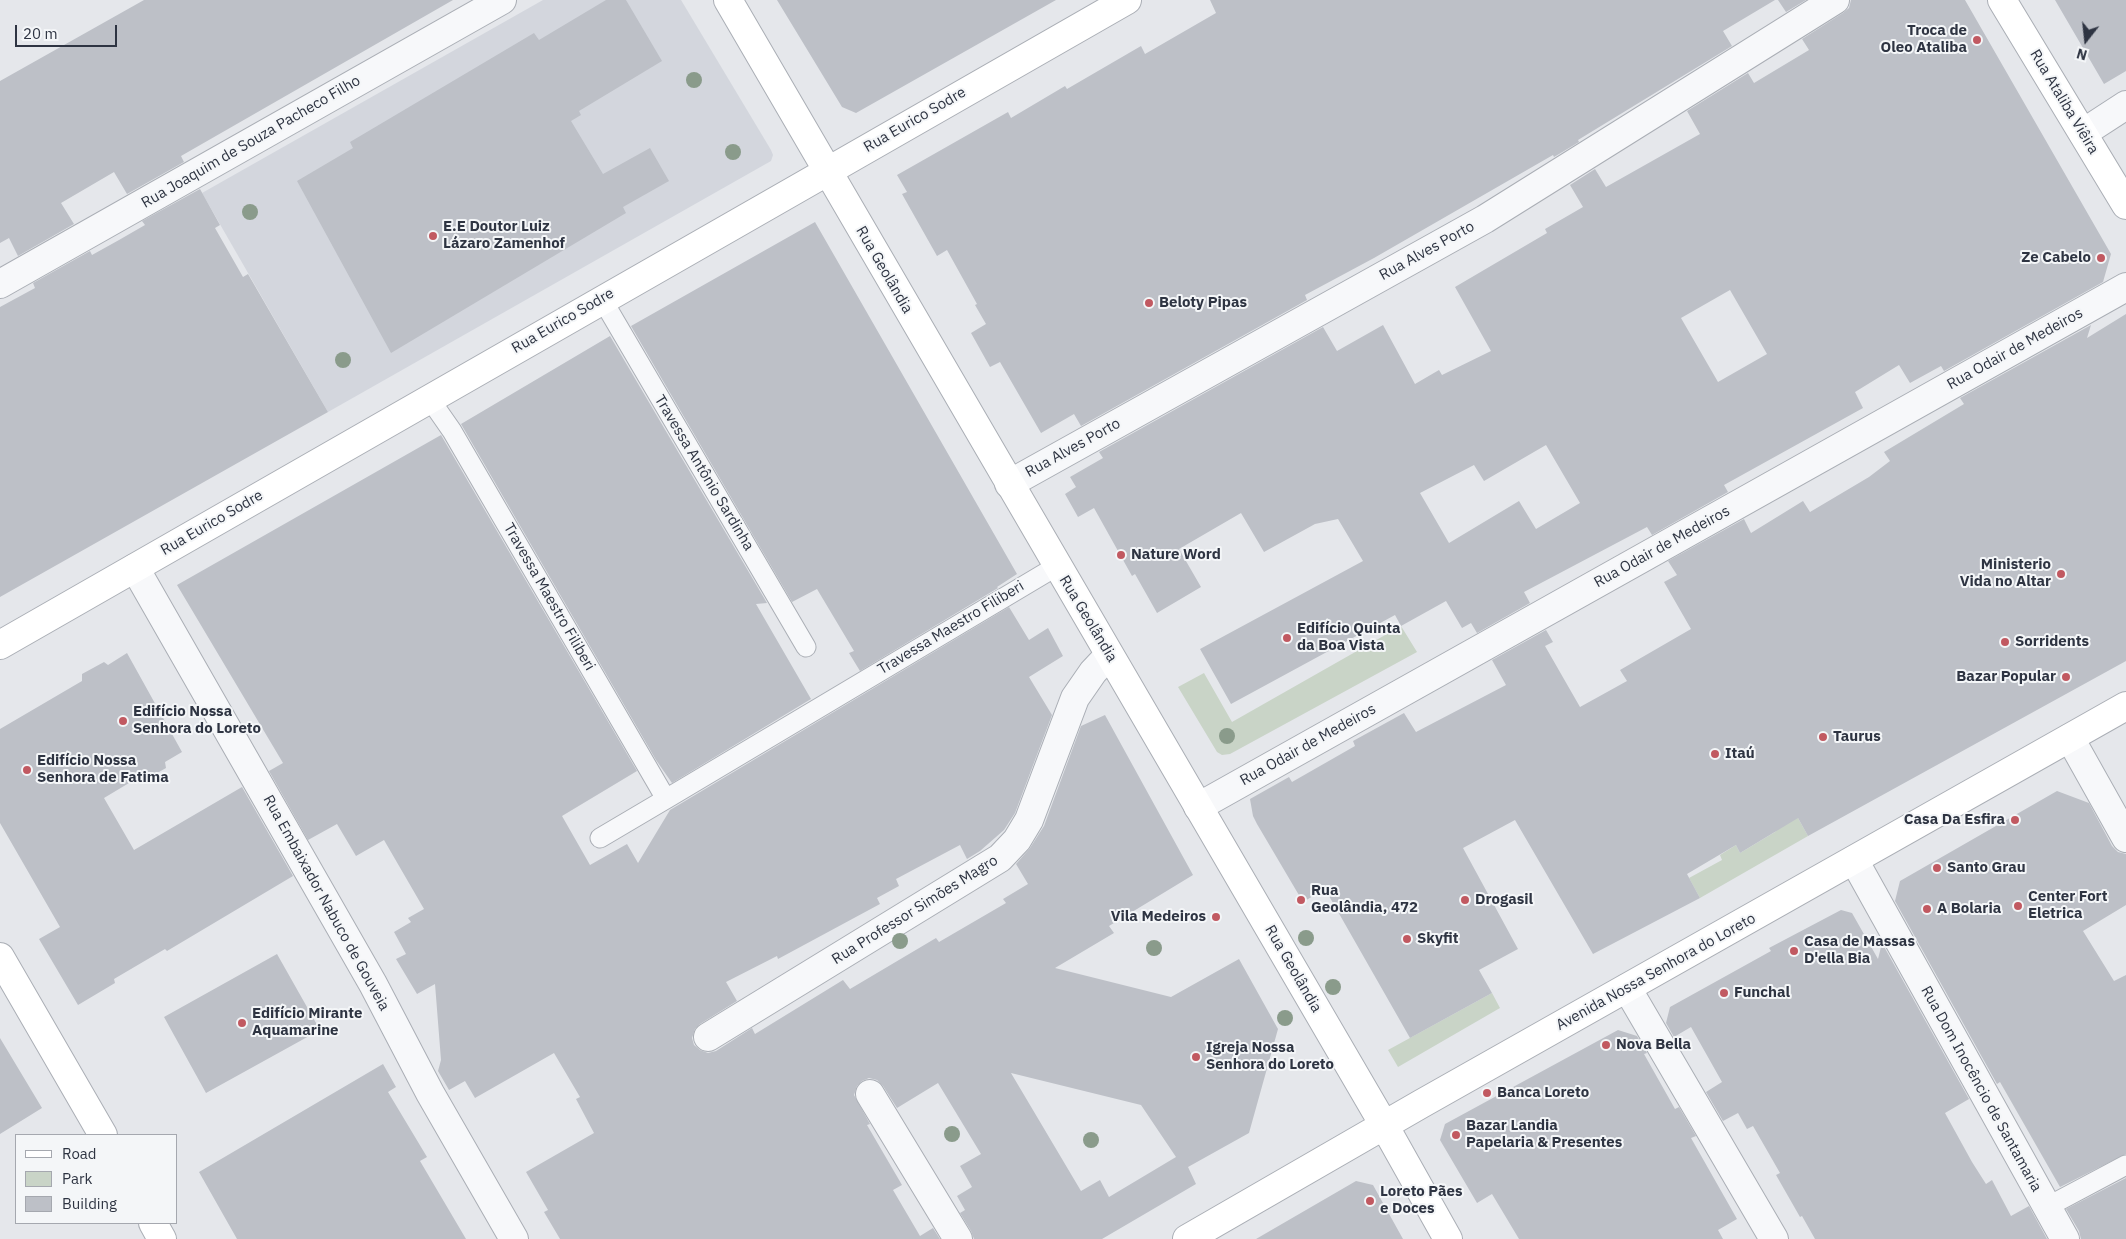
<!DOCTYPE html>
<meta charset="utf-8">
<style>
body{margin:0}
#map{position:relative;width:2126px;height:1239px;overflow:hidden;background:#e5e7eb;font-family:"IBM Plex Sans",sans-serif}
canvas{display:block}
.legend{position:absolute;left:15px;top:1134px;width:162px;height:90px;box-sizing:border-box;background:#f4f6f8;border:1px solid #a5a8af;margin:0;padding:6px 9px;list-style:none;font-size:15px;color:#2e3442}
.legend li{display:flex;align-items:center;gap:10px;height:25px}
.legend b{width:25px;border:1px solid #a5a8af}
.north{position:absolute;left:2061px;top:15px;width:50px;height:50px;-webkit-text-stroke:4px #f4f6f8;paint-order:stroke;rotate:196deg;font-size:14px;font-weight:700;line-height:20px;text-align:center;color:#2e3442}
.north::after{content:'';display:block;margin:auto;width:18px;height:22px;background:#2e3442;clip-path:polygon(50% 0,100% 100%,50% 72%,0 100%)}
.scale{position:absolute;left:15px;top:25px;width:102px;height:22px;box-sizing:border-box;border:2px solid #2e3442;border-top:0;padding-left:6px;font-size:15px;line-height:18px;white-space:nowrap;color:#2e3442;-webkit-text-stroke:4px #f4f6f8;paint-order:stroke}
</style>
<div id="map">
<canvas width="2126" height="1239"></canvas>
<ul class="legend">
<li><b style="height:6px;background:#fff"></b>Road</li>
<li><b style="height:14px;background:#c9d4c7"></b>Park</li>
<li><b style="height:14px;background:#bdc0c7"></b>Building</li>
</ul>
<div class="north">N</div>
<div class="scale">20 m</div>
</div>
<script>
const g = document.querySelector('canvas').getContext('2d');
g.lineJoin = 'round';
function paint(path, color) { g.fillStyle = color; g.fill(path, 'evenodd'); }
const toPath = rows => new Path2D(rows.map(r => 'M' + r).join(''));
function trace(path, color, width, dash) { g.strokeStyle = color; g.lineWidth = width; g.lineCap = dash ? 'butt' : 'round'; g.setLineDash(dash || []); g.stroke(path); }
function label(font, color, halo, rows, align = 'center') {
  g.font = font + ' "IBM Plex Sans",sans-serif'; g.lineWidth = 4; g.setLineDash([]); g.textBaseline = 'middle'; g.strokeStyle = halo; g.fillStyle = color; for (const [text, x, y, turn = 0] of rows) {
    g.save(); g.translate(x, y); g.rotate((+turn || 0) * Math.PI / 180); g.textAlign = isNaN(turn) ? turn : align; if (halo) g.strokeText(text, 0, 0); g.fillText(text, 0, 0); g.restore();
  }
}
paint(toPath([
 [543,0,681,0,771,150,773,155,771,161,328,412,202,193]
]), '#d3d6dd');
paint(toPath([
 [1401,626,1417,652,1230,754,1222,755,1217,752,1178,687,1204,673,1232,722],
 [1793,809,1808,836,1700,898,1689,878,1722,860,1720,855,1736,845,1740,853,1775,832],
 [1492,993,1500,1008,1398,1067,1388,1050]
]), '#c9d4c7');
paint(toPath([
 [144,0,453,0,181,156,184,162,127,194,114,172,61,203,74,224,18,256,9,238,0,243,0,81],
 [606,0,626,0,662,61,579,111,581,115,571,121,603,174,650,148,669,181,623,207,626,213,391,353,297,181,353,148,350,142,534,33,539,40],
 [777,0,1056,0,856,113,842,107],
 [1210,0,1775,0,1723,31,1732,46,1578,140,1579,142,1554,157,1553,155,1374,258,1305,295,1307,300,1081,426,1074,414,1041,433,1000,362,990,367,971,333,986,324,975,305,977,304,947,250,937,256,902,194,907,192,897,175,1008,112,1011,118,1065,86,1067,89,1141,46,1145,54,1216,13],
 [1778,0,1806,0,1786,12],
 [1851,0,1965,0,2111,254,2103,282,1944,371,1941,366,1910,383,1899,365,1855,392,1863,408,1724,485,1728,492,1652,535,1647,527,1524,592,1530,603,1477,633,1471,623,1462,628,1446,601,1401,626,1395,615,1231,704,1200,649,1363,561,1338,519,1315,524,1264,552,1241,513,1179,549,1201,587,1157,613,1135,574,1132,576,1094,508,1078,517,1065,494,1076,487,1070,477,1103,458,1099,452,1323,327,1337,351,1383,325,1415,384,1439,370,1442,375,1491,351,1455,287,1547,233,1545,229,1583,207,1570,185,1595,169,1606,187,1700,134,1687,111,1748,73,1754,83,1809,50,1802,39,1843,13,1849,8],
 [1730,290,1767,354,1718,382,1681,318],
 [1546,445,1580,503,1536,529,1519,501,1449,543,1420,493,1474,465,1484,481],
 [2055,0,2126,0,2126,71,2104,84],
 [200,189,220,225,215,228,243,277,248,274,328,412,0,597,0,307,35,288,33,283,90,251,92,255,119,240,145,225,142,221],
 [815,222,1017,574,997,587,998,588,860,671,849,653,854,651,817,589,792,602,631,326],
 [2126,314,2126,661,1808,836,1798,818,1740,853,1736,845,1687,874,1700,898,1593,954,1515,820,1463,848,1518,949,1479,970,1492,993,1410,1038,1325,889,1303,902,1257,824,1253,816,1250,799,1289,777,1292,782,1355,746,1353,741,1404,713,1416,732,1506,685,1492,660,1546,630,1553,642,1545,646,1580,707,1627,681,1620,670,1691,629,1664,582,1677,575,1668,561,1744,519,1751,533,1803,501,1810,512,1869,477,1890,461,1884,452,1964,404,1960,398,2091,325,2087,338],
 [610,336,767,603,756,604,811,699,672,783,656,760,461,424],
 [441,435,637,771,562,816,590,865,627,844,638,863,670,810,1009,607,1029,640,1048,628,1063,656,1029,677,1052,715,1015,813,1004,830,980,851,967,859,960,845,896,879,899,886,877,898,880,904,778,959,777,956,726,982,737,1001,700,1024,695,1029,692,1038,694,1045,700,1050,708,1053,716,1051,752,1028,755,1034,843,980,850,989,936,938,939,942,1006,903,1003,899,1028,884,1016,864,1030,848,1044,826,1081,726,1105,715,1193,875,1109,926,1114,933,1055,968,1171,997,1239,959,1278,1029,1249,1133,1188,1167,1196,1184,1102,1239,974,1239,971,1231,960,1213,965,1210,957,1196,972,1187,960,1166,981,1154,938,1083,897,1108,883,1086,877,1080,869,1078,862,1081,857,1086,854,1095,870,1124,867,1125,902,1185,893,1190,920,1236,933,1228,940,1239,560,1239,544,1212,548,1210,526,1172,594,1133,576,1099,580,1097,554,1053,475,1098,465,1081,449,1090,438,1071,441,1060,435,984,417,994,396,959,406,954,394,932,411,922,408,918,424,909,384,840,356,856,337,824,308,840,269,771,283,763,177,585],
 [1011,1073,1141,1105,1176,1157,1109,1197,1100,1180,1081,1191],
 [127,653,182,752,165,762,166,768,145,780,139,777,104,798,134,850,242,787,293,876,167,951,165,949,114,979,115,983,78,1005,39,939,60,927,0,823,0,729,82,681,82,674,104,662,108,665],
 [2057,791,2089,803,2112,846,2118,852,2126,854,2126,905,2083,931,2114,981,2126,975,2126,1154,2060,1187,2000,1082,1997,1084,1895,901,1900,881],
 [1841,910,1852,913,1878,959,1882,943,1969,1099,1945,1113,1972,1162,1986,1184,1992,1180,2011,1216,2029,1206,2047,1239,1815,1239,1802,1216,1800,1217,1776,1175,1780,1173,1753,1126,1747,1129,1738,1113,1723,1121,1706,1092,1722,1082,1691,1027,1674,1037,1666,1023,1670,1007,1771,951,1769,948],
 [277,954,320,1030,206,1093,164,1017],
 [1618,1030,1637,1036,1647,1053,1644,1054,1675,1109,1679,1107,1696,1136,1691,1138,1737,1219,1718,1230,1723,1239,1519,1239,1492,1194,1477,1203,1440,1140,1445,1124],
 [0,1038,42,1108,0,1134],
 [383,1064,396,1087,388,1092,427,1157,420,1161,466,1239,237,1239,199,1172],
 [2126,1178,2126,1239,2081,1239,2079,1231,2066,1209],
 [1356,1181,1373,1185,1403,1239,1256,1239]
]), '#bdc0c7');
const lane = toPath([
 [602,299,806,647],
 [429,398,452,431,666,799,1057,566],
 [600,838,666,799],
 [2047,1207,2126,1165]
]);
const street = toPath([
 [2083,133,2126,105],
 [0,284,502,0],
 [1009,484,1485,219,1835,0],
 [135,568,373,984,430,1093,514,1239],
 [2070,738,2126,838],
 [1198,807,2126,287],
 [1854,860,2065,1239],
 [1627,988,1774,1239],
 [708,1037,1000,858,1017,840,1029,820,1075,698,1093,672,1109,655],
 [870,1094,958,1239]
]);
const secondary = toPath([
 [728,0,1384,1125,1448,1239],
 [2002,0,2126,205],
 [0,645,1127,0],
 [0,957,103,1135],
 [153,1223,162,1239],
 [1187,1239,1421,1104,2126,706]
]);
trace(lane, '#aaaeb5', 21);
trace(street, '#aaaeb5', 30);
trace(secondary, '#aaaeb5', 30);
trace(lane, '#f7f8fa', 19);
trace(street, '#f7f8fa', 28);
trace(secondary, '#fff', 28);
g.fillStyle = '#8a9b8b';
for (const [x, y] of [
 [694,80],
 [733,152],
 [250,212],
 [343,360],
 [1227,736],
 [1306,938],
 [900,941],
 [1154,948],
 [1333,987],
 [1285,1018],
 [952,1134],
 [1091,1140]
]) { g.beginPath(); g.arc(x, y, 8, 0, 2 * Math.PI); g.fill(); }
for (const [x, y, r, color] of [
 [1977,40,5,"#c15961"],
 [433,236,5,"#c15961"],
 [2101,258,5,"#c15961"],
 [1149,303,5,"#c15961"],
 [1121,555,5,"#c15961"],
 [2061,574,5,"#c15961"],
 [1287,638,5,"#c15961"],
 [2005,642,5,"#c15961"],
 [2066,677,5,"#c15961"],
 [123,721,5,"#c15961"],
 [1823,737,5,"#c15961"],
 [1715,754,5,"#c15961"],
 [27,770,5,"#c15961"],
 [2015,820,5,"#c15961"],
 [1937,868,5,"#c15961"],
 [1301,900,5,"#c15961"],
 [1465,900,5,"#c15961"],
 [2018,906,5,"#c15961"],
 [1927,909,5,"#c15961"],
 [1216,917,5,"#c15961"],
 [1407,939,5,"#c15961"],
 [1794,951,5,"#c15961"],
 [1724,993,5,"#c15961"],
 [242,1023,5,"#c15961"],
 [1606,1045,5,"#c15961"],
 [1196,1057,5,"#c15961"],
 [1487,1093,5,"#c15961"],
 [1456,1135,5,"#c15961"],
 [1370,1201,5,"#c15961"]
]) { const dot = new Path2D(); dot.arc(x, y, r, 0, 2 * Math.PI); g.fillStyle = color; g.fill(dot); trace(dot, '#f4f6f8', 2); }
label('bold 15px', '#2e3442', '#f4f6f8', [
 ["Troca de",1967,31,"right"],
 ["Oleo Ataliba",1967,48,"right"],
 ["E.E Doutor Luiz",443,227],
 ["Lázaro Zamenhof",443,244],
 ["Ze Cabelo",2091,258,"right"],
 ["Beloty Pipas",1159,303],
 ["Nature Word",1131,555],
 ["Ministerio",2051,565,"right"],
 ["Vida no Altar",2051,582,"right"],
 ["Edifício Quinta",1297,629],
 ["da Boa Vista",1297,646],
 ["Sorridents",2015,642],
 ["Bazar Popular",2056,677,"right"],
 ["Edifício Nossa",133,712],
 ["Senhora do Loreto",133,729],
 ["Taurus",1833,737],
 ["Itaú",1725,754],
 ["Edifício Nossa",37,761],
 ["Senhora de Fatima",37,778],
 ["Casa Da Esfira",2005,820,"right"],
 ["Santo Grau",1947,868],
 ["Rua",1311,891],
 ["Geolândia, 472",1311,908],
 ["Center Fort",2028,897],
 ["Eletrica",2028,914],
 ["Drogasil",1475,900],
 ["A Bolaria",1937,909],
 ["Vila Medeiros",1206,917,"right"],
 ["Skyfit",1417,939],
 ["Casa de Massas",1804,942],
 ["D'ella Bia",1804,959],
 ["Funchal",1734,993],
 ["Edifício Mirante",252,1014],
 ["Aquamarine",252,1031],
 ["Nova Bella",1616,1045],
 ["Igreja Nossa",1206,1048],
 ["Senhora do Loreto",1206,1065],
 ["Banca Loreto",1497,1093],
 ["Bazar Landia",1466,1126],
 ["Papelaria & Presentes",1466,1143],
 ["Loreto Pães",1380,1192],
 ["e Doces",1380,1209]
], 'left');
label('15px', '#2e3442', '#f4f6f8', [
 ["Rua Ataliba Viêira",2064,102,59],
 ["Rua Eurico Sodre",915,120,-30],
 ["Rua Joaquim de Souza Pacheco Filho",251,142,-30],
 ["Rua Alves Porto",1427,251,-29],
 ["Rua Geolândia",884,270,60],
 ["Rua Eurico Sodre",563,321,-30],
 ["Rua Odair de Medeiros",2015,349,-29],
 ["Rua Alves Porto",1073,448,-29],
 ["Travessa Antônio Sardinha",704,473,59],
 ["Rua Eurico Sodre",212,523,-30],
 ["Rua Odair de Medeiros",1662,547,-29],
 ["Travessa Maestro Filiberi",549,597,60],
 ["Rua Geolândia",1088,619,59],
 ["Travessa Maestro Filiberi",951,628,-31],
 ["Rua Odair de Medeiros",1308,745,-29],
 ["Rua Embaixador Nabuco de Gouveia",326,903,61],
 ["Rua Professor Simões Magro",915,910,-32],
 ["Rua Geolândia",1293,969,60],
 ["Avenida Nossa Senhora do Loreto",1656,972,-29],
 ["Rua Dom Inocêncio de Santamaria",1981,1089,61]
]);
</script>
